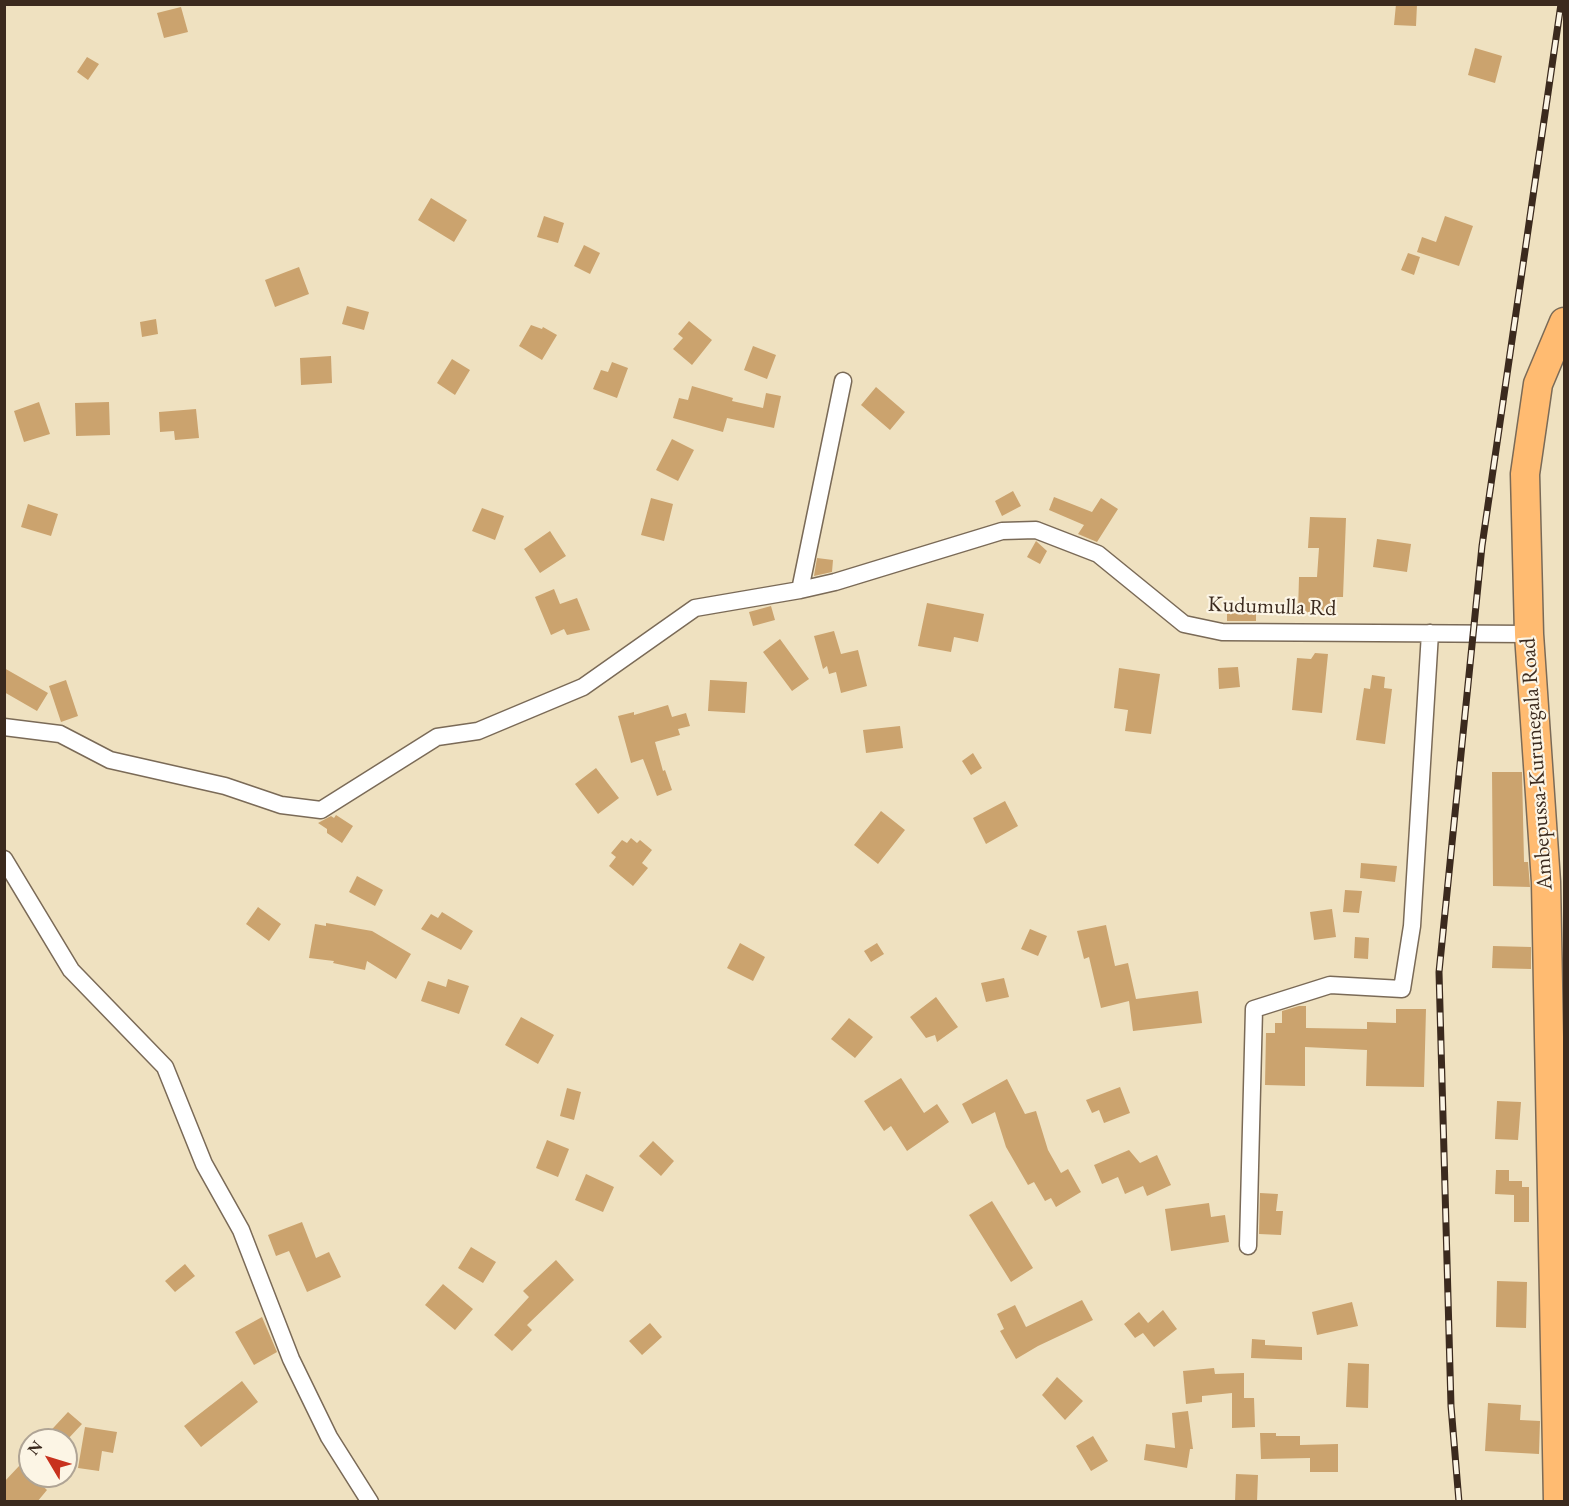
<!DOCTYPE html>
<style>
body{margin:0}
#map{position:relative;width:1569px;height:1506px;overflow:hidden;background:#efe1c0;font-family:"EB Garamond",serif}
canvas{display:block}
.frame{position:absolute;inset:0;border:6px solid #3b2a1e;pointer-events:none}
.north{position:absolute;left:18px;top:1428px;width:60px;height:60px;box-sizing:border-box;background:#fcf5e5;border:2px solid #afa495;border-radius:50%;rotate:308deg;font-size:16px;font-weight:700;line-height:24px;text-align:center;color:#3b2a1e}
.north::after{content:'';display:block;margin:auto;width:21px;height:27px;background:#c8321e;clip-path:polygon(50% 0,100% 100%,50% 72%,0 100%)}
</style>
<div id="map">
<canvas width="1569" height="1506"></canvas>
<div class="frame"></div>
<div class="north">N</div>
</div>
<script>
const g = document.querySelector('canvas').getContext('2d');
g.lineJoin = 'round';
function paint(path, color) { g.fillStyle = color; g.fill(path, 'evenodd'); }
const toPath = rows => new Path2D(rows.map(r => 'M' + r).join(''));
function trace(path, color, width, dash) { g.strokeStyle = color; g.lineWidth = width; g.lineCap = dash ? 'butt' : 'round'; g.setLineDash(dash || []); g.stroke(path); }
function label(font, color, halo, rows, align = 'center') {
  g.font = font + ' "EB Garamond",serif'; g.lineWidth = 4.5; g.setLineDash([]); g.textBaseline = 'middle'; g.strokeStyle = halo; g.fillStyle = color; for (const [text, x, y, turn = 0] of rows) {
    g.save(); g.translate(x, y); g.rotate((+turn || 0) * Math.PI / 180); g.textAlign = isNaN(turn) ? turn : align; if (halo) g.strokeText(text, 0, 0); g.fillText(text, 0, 0); g.restore();
  }
}
paint(toPath([
 [1396,4,1417,4,1416,26,1394,25],
 [181,7,188,32,164,38,157,13],
 [1475,48,1502,56,1495,83,1468,75],
 [87,57,99,64,88,80,77,72],
 [431,198,467,220,454,242,418,220],
 [544,216,564,223,558,243,537,237],
 [1445,216,1473,226,1459,266,1417,252,1422,237,1436,242],
 [584,245,600,253,590,274,574,266],
 [1408,253,1420,257,1414,275,1401,270],
 [299,267,309,294,275,307,265,280],
 [347,306,369,312,364,330,342,324],
 [156,319,158,334,142,337,140,322],
 [689,321,712,340,692,365,673,349,683,338,678,334],
 [531,325,542,329,543,327,557,335,542,360,519,346],
 [753,346,776,355,767,379,744,370],
 [331,356,332,383,301,385,300,358],
 [452,359,470,370,455,395,437,383],
 [612,362,628,368,617,398,593,389,601,370,608,372],
 [692,386,733,398,732,401,763,408,766,393,781,396,774,428,727,418,723,432,673,418,679,398,688,400],
 [876,387,905,412,890,430,861,405],
 [39,402,50,434,24,442,14,411],
 [109,402,110,435,76,436,75,403],
 [196,409,199,438,175,440,174,431,160,432,159,412],
 [672,439,694,450,678,481,656,470],
 [1013,491,1021,506,1002,516,995,501],
 [1054,497,1092,512,1101,498,1118,509,1097,542,1078,534,1084,525,1049,510],
 [651,498,673,504,664,541,641,535],
 [28,504,58,514,51,536,21,527],
 [482,508,504,516,495,540,472,531],
 [1310,517,1346,518,1343,597,1336,597,1335,613,1298,612,1299,577,1317,577,1319,548,1308,548],
 [550,531,566,556,540,573,524,549],
 [1377,539,1411,544,1407,572,1373,567],
 [1036,541,1047,551,1040,564,1027,557],
 [817,558,833,560,832,572,814,576],
 [554,589,560,604,577,598,590,630,567,635,564,629,551,635,535,597],
 [927,603,984,614,978,642,954,637,951,652,918,646],
 [771,606,775,620,753,626,749,612],
 [1227,609,1256,609,1256,621,1227,621],
 [834,631,841,654,858,650,867,686,841,693,836,672,829,674,827,666,823,669,814,636],
 [780,639,809,679,792,691,763,652],
 [1315,653,1328,654,1322,713,1292,710,1297,658,1311,659],
 [1238,667,1240,687,1219,689,1218,668],
 [4,668,48,693,37,711,4,692],
 [1119,668,1160,674,1151,734,1125,731,1128,710,1114,708],
 [1372,675,1385,677,1384,688,1392,689,1385,744,1356,740,1364,688,1370,689],
 [66,680,78,716,61,722,49,686],
 [710,680,747,682,745,713,708,711],
 [668,705,672,717,686,713,690,726,678,729,680,735,655,742,663,771,665,770,672,790,657,796,643,759,631,763,618,716,634,712,634,715],
 [900,726,903,748,866,753,863,730],
 [973,753,982,768,971,775,962,761],
 [596,768,619,798,598,814,575,784],
 [1492,772,1522,772,1524,862,1528,862,1530,887,1493,886],
 [1005,801,1018,826,986,844,973,818],
 [881,811,905,830,878,864,854,845],
 [336,815,353,826,342,843,327,833,327,829,318,823,331,816,334,818],
 [631,838,637,843,640,840,652,850,642,863,648,868,633,886,609,866,616,857,611,853,622,840,627,843],
 [1361,863,1397,866,1395,882,1360,878],
 [357,876,383,890,375,906,349,892],
 [1345,890,1362,891,1359,913,1343,912],
 [258,907,281,924,269,941,246,924],
 [1332,909,1336,937,1314,940,1310,912],
 [442,912,473,931,461,950,421,929,431,914,438,918],
 [326,923,372,931,411,954,396,979,367,961,365,970,333,963,334,961,309,958,315,924,326,926],
 [1106,925,1115,966,1128,963,1136,999,1198,991,1202,1023,1133,1031,1129,1001,1101,1008,1089,957,1084,959,1077,931],
 [1030,929,1047,936,1038,956,1021,949],
 [1355,937,1369,938,1368,959,1354,958],
 [740,943,765,957,753,981,727,968],
 [877,943,884,954,871,962,864,951],
 [1493,946,1531,947,1531,969,1492,968],
 [1004,978,1009,997,986,1002,981,983],
 [448,979,469,986,459,1014,421,1001,428,981,446,987],
 [936,997,958,1027,937,1042,935,1035,926,1038,910,1017],
 [1299,1006,1306,1006,1306,1028,1367,1029,1367,1022,1396,1023,1396,1009,1426,1009,1424,1087,1366,1086,1367,1050,1305,1047,1305,1086,1265,1085,1266,1033,1275,1033,1275,1023,1282,1023,1282,1011],
 [521,1017,554,1035,538,1064,505,1045],
 [849,1018,873,1037,855,1058,831,1039],
 [901,1078,924,1113,937,1104,949,1122,907,1151,891,1126,884,1131,864,1101],
 [1007,1079,1025,1114,1036,1111,1048,1150,1061,1173,1068,1169,1081,1192,1056,1207,1051,1198,1045,1201,1034,1182,1028,1185,1006,1147,995,1112,972,1124,962,1104],
 [1120,1087,1130,1113,1104,1123,1099,1110,1092,1113,1086,1100],
 [567,1088,581,1092,574,1120,560,1116],
 [1497,1101,1521,1102,1518,1140,1495,1139],
 [547,1140,569,1149,558,1177,536,1168],
 [653,1141,674,1161,661,1176,639,1156],
 [1129,1150,1140,1163,1157,1155,1171,1185,1147,1196,1143,1186,1125,1194,1118,1177,1102,1184,1094,1165],
 [1496,1170,1509,1170,1509,1181,1522,1181,1522,1187,1529,1187,1529,1222,1514,1222,1514,1195,1495,1194],
 [586,1174,614,1187,603,1212,575,1200],
 [1260,1193,1278,1194,1276,1211,1283,1211,1281,1235,1259,1234],
 [992,1201,1033,1268,1011,1282,969,1215],
 [1209,1203,1211,1217,1225,1215,1229,1242,1171,1251,1165,1209],
 [302,1222,316,1258,329,1252,341,1277,307,1292,289,1251,276,1256,268,1235],
 [471,1247,496,1262,483,1283,458,1268],
 [556,1260,574,1280,527,1325,532,1330,512,1351,494,1335,529,1297,523,1291],
 [185,1264,195,1276,175,1292,165,1281],
 [1497,1281,1527,1282,1526,1328,1496,1327],
 [443,1284,473,1309,455,1330,425,1305],
 [1082,1300,1093,1320,1038,1346,1016,1359,1000,1331,1004,1329,997,1314,1015,1305,1026,1327],
 [1352,1302,1358,1326,1317,1335,1312,1312],
 [1163,1310,1177,1329,1154,1347,1143,1333,1135,1338,1124,1324,1139,1312,1148,1323],
 [262,1317,277,1352,254,1365,235,1332],
 [650,1323,662,1337,642,1355,629,1341],
 [1252,1339,1265,1340,1265,1345,1302,1347,1302,1360,1251,1358],
 [1348,1363,1369,1364,1368,1408,1346,1407],
 [1214,1368,1215,1374,1244,1373,1244,1398,1254,1398,1255,1427,1232,1428,1232,1393,1202,1396,1202,1402,1186,1404,1183,1371],
 [1057,1377,1083,1401,1065,1420,1042,1395],
 [242,1381,258,1402,201,1447,184,1426],
 [1488,1403,1521,1405,1520,1420,1540,1421,1539,1454,1485,1451],
 [1188,1411,1193,1449,1190,1449,1187,1468,1144,1460,1146,1444,1175,1448,1172,1413],
 [68,1412,82,1424,67,1440,42,1440],
 [85,1427,117,1432,113,1453,102,1451,99,1471,78,1468],
 [1260,1433,1276,1433,1276,1436,1300,1436,1300,1445,1338,1444,1338,1472,1310,1472,1310,1458,1261,1459],
 [1093,1436,1108,1461,1091,1471,1076,1446],
 [20,1465,47,1490,37,1502,4,1502,4,1482],
 [1236,1474,1258,1475,1257,1502,1235,1502]
]), '#cba36e');
const minor = toPath([
 [800,590,835,582,1002,531,1036,530,1098,554,1184,624,1222,632,1529,634],
 [4,727,60,734,110,760,225,786,281,805,321,810,437,737,478,731,583,687,695,608,800,590,843,381],
 [4,859,71,970,165,1067,204,1164,241,1230,291,1359,329,1437,370,1502],
 [1248,1246,1254,1009,1330,985,1402,989,1412,926,1430,633]
]);
const trunk = toPath([
 [1558,1502,1546,882,1529,634,1525,474,1538,384,1564,322]
]);
trace(minor, '#7a6a57', 19);
trace(trunk, '#7a6a57', 31);
trace(minor, '#fff', 16);
trace(trunk, '#ffbb71', 28);
const rail = toPath([
 [1459,1502,1451,1406,1439,972,1482,546,1561,4]
]);
trace(rail, '#3b2a1e', 7);
trace(rail, '#fcf5e5', 4.5, [14]);
label('22px', '#3b2a1e', '#fcf5e5', [
 ["Kudumulla Rd",1272,607,2],
 ["Ambepussa-Kurunegala Road",1537,764,-94]
]);
</script>
